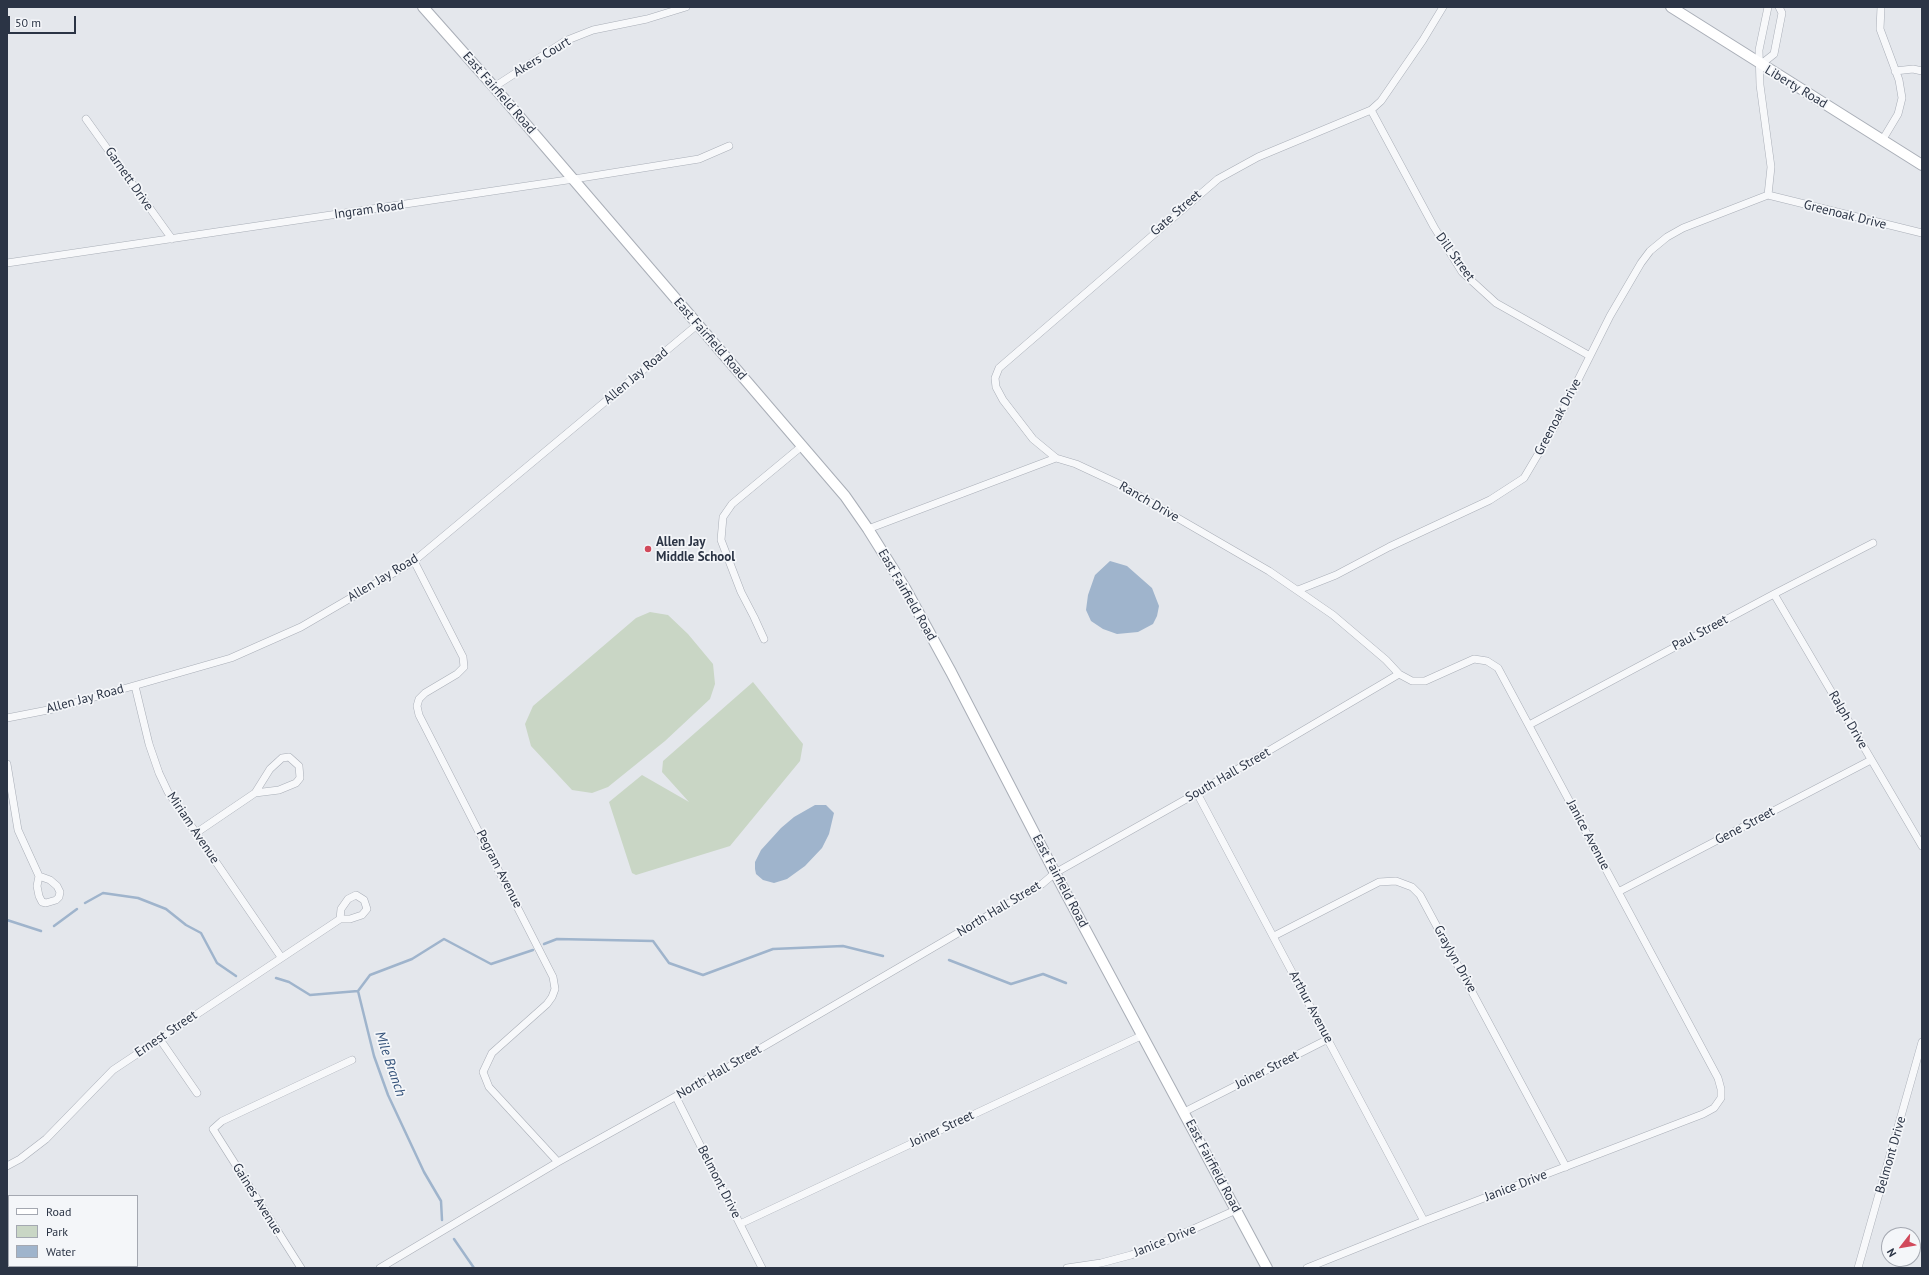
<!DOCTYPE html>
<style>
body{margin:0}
#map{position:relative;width:1929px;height:1275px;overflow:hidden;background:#e4e7ec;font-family:"PT Sans",sans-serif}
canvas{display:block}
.frame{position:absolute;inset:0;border:8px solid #2b3445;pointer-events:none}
.legend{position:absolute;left:8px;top:1195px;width:130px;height:72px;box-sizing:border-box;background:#f4f6f9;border:1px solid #a4a8b1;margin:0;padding:5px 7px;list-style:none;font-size:12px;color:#2b3445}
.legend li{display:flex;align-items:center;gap:8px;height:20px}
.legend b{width:20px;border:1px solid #a4a8b1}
.north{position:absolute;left:1881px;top:1227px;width:40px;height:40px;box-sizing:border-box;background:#f4f6f9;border:1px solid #a4a8b1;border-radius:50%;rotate:239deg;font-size:11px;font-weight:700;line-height:16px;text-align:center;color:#2b3445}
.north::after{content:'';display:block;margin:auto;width:14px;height:18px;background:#d1495b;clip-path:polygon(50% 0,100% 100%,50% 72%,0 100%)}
.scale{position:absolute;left:8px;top:16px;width:68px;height:18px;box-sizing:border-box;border:2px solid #2b3445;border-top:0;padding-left:5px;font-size:12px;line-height:14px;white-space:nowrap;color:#2b3445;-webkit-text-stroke:3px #f4f6f9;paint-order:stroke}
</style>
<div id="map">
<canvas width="1929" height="1275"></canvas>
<div class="frame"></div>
<ul class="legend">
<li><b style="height:5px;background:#fff"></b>Road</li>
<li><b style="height:11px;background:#c9d6c5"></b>Park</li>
<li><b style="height:11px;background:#9fb4cc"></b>Water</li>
</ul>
<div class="north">N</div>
<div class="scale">50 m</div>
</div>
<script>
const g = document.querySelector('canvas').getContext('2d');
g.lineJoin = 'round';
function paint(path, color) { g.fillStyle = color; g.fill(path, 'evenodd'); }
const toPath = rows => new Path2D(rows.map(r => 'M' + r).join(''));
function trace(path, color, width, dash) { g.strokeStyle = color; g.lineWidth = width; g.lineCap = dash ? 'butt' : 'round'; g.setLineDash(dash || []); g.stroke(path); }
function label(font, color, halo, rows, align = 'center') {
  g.font = font + ' "PT Sans",sans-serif'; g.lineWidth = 3.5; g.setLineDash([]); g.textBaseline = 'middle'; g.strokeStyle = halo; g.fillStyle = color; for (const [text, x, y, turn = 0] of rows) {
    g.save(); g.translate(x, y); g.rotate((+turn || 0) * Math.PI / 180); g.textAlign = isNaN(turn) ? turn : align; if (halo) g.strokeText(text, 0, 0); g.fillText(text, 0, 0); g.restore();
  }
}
paint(toPath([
 [650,612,668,615,688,634,713,664,715,684,710,699,665,741,608,787,592,793,572,790,531,746,525,724,533,706,636,618],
 [753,682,803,744,800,761,730,846,636,875,632,873,609,802,642,775,689,802,662,772,663,761]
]), '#c9d6c5');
paint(toPath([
 [1110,561,1127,566,1152,588,1159,606,1157,616,1153,624,1138,632,1117,634,1103,629,1091,621,1086,610,1088,595,1095,575],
 [815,805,826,805,834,813,829,834,822,848,805,866,787,879,774,883,763,880,756,874,755,869,755,862,761,850,781,828,794,817]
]), '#9fb4cc');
trace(toPath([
 [85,903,103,893,138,898,166,909,186,925,201,933,217,963,236,976],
 [7,920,41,931],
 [54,926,77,909],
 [544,944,557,939,653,941,669,963,703,975,773,949,843,946,883,956],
 [949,960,1011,984,1043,974,1066,983],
 [276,978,289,982,310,995,358,991,374,1056,388,1095,424,1172,441,1201,442,1220],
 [358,991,370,975,412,959,444,939,491,964,533,950],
 [454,1239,474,1268]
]), '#9fb4cc', 2.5);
const street = toPath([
 [1768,7,1759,50,1760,85,1771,167,1768,195],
 [1881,7,1880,29,1899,80,1902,98,1898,114,1883,139],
 [1760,65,1774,54,1782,13,1779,7],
 [1895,71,1913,69,1922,71],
 [494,87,565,41,593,30,647,19,686,7],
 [1371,110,1434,227,1462,272,1496,303,1590,356],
 [86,119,172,239],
 [7,263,574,179,699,159,729,146],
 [1056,458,1033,439,1003,400,996,387,995,378,999,368,1218,179,1258,157,1371,110,1381,101,1423,40,1443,7],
 [868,529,1056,458,1076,464,1119,484,1269,571,1333,615,1386,660,1399,674,1412,681,1425,681,1474,659,1487,661,1498,668,1718,1078,1721,1089,1721,1098,1714,1108,1703,1114,1424,1221,1307,1268],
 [414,561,463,657,464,667,457,674,425,693,419,699,417,706,419,715,553,977,555,989,552,997,547,1004,492,1053,483,1072,489,1087,558,1162],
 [1298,590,1336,575,1389,547,1490,500,1524,478,1556,424,1610,316,1641,263,1650,251,1667,237,1683,228,1768,195,1922,233],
 [1774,594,1922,846],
 [764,639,754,617,741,592,721,540,723,517,732,504,802,446],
 [135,686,149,744,159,773,168,792,281,957],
 [7,718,53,709,231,658,301,627,414,561,697,325],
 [1529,725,1774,594,1873,543],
 [7,764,18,830,39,876,37,886,39,896,42,902,46,903,56,900,59,897,60,892,57,886,50,880,39,876],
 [1197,793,1424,1221],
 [196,833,255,793,279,790,296,783,300,778,299,766,289,757,282,758,270,769,255,793],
 [1618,892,1871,760],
 [1274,936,1379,882,1396,881,1412,887,1420,895,1566,1167],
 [159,1038,197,1093],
 [676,1097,762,1268],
 [1184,1112,1328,1039],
 [7,1166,20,1159,46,1139,113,1070,340,919,350,919,362,915,367,909,364,900,356,895,348,899,341,909,340,919],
 [740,1224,1143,1035],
 [301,1268,213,1129,222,1121,352,1060],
 [380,1268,558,1162,725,1069,1042,884,1055,873,1197,793,1399,674],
 [1067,1268,1101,1263,1131,1255,1171,1239,1236,1210],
 [1858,1268,1922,1042]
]);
const secondary = toPath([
 [423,7,494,87,845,496,868,529,905,588,951,672,1055,873,1267,1268],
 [1671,7,1922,165]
]);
trace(street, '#a9aeb7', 8);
trace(secondary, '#a9aeb7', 12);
trace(street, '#f7f8fa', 7);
trace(secondary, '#fff', 10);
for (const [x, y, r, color] of [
 [648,549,4,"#d1495b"]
]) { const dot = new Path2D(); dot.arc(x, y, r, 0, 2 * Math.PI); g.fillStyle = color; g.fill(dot); trace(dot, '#f4f6f9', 1.5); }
label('13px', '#2b3445', '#f4f6f9', [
 ["Akers Court",542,57,-31],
 ["Liberty Road",1796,87,31],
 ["East Fairfield Road",499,93,49],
 ["Garnett Drive",129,179,55],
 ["Ingram Road",369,210,-8],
 ["Gate Street",1176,213,-41],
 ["Greenoak Drive",1845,215,14],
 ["Dill Street",1455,257,54],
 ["East Fairfield Road",710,339,49],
 ["Allen Jay Road",636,376,-40],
 ["Greenoak Drive",1558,417,-62],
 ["Ranch Drive",1149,502,30],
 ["Allen Jay Road",383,578,-31],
 ["East Fairfield Road",907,595,60],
 ["Paul Street",1700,633,-28],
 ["Allen Jay Road",85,699,-15],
 ["Ralph Drive",1848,720,60],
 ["South Hall Street",1228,775,-30],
 ["Gene Street",1745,826,-28],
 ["Miriam Avenue",193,828,56],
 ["Janice Avenue",1588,835,62],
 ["Pegram Avenue",499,869,63],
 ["East Fairfield Road",1060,881,62],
 ["North Hall Street",999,909,-31],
 ["Graylyn Drive",1455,959,61],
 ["Arthur Avenue",1311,1007,62],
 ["Ernest Street",166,1034,-34],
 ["Joiner Street",1267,1070,-27],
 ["North Hall Street",719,1072,-30],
 ["Joiner Street",942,1129,-25],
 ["Belmont Drive",1891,1155,-74],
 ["East Fairfield Road",1213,1166,62],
 ["Belmont Drive",719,1182,63],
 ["Janice Drive",1516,1186,-21],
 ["Gaines Avenue",257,1199,58],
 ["Janice Drive",1165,1241,-22]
]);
label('bold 13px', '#2b3445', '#f4f6f9', [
 ["Allen Jay",656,542],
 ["Middle School",656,557]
], 'left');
label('italic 14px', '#34527a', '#f4f6f9', [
 ["Mile Branch",390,1064,71]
]);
</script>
